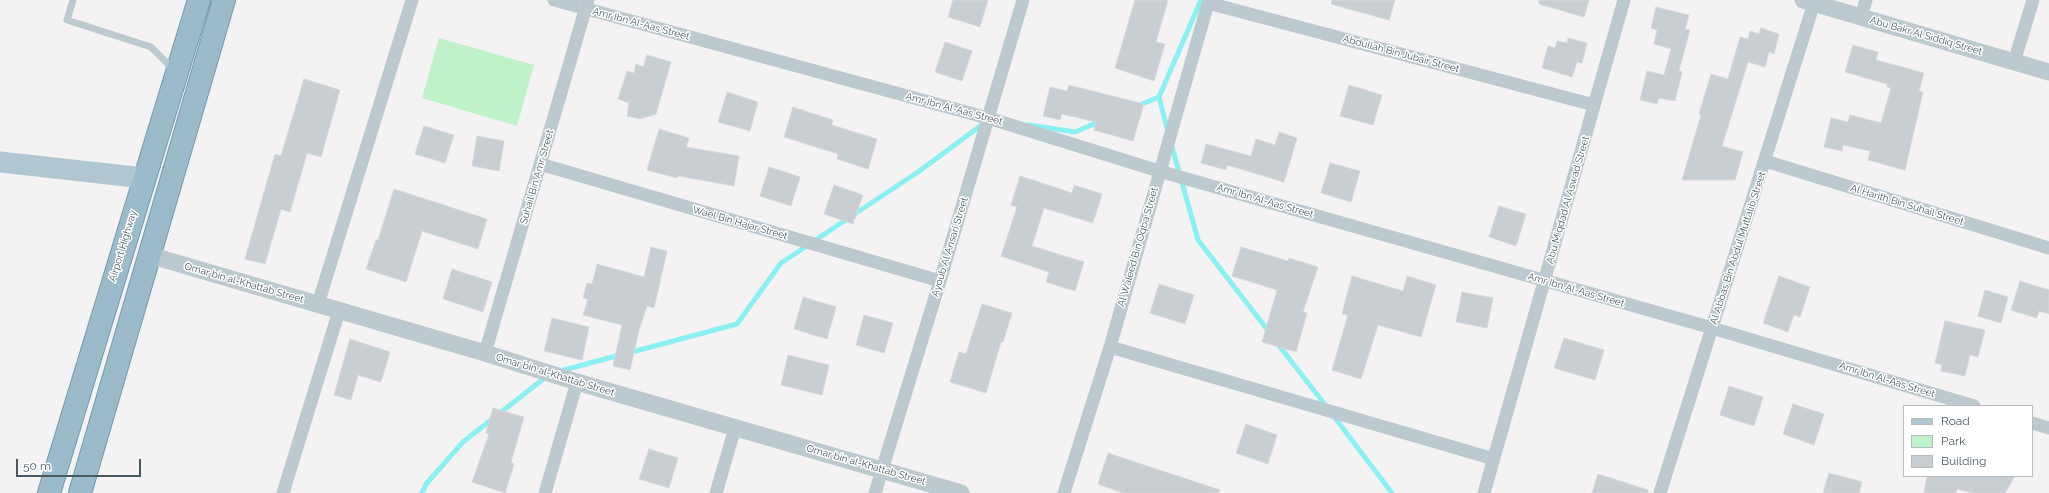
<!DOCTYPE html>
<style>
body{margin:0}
#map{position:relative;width:2049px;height:493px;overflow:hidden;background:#f4f2f2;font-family:Raleway,sans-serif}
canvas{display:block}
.legend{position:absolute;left:1903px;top:405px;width:130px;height:72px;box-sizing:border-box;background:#fff;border:1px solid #b6bdbf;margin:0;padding:5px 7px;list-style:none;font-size:12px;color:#485a60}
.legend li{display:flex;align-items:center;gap:8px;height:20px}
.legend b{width:20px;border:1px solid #b6bdbf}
.scale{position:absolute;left:16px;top:459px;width:125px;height:18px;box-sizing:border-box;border:2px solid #485a60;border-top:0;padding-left:5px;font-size:12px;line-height:14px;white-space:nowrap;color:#485a60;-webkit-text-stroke:3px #fff;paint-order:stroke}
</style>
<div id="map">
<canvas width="2049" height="493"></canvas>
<ul class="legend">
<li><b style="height:5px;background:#b0c7d1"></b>Road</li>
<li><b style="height:11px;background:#bff2c9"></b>Park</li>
<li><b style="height:11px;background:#c8ced1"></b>Building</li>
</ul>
<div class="scale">50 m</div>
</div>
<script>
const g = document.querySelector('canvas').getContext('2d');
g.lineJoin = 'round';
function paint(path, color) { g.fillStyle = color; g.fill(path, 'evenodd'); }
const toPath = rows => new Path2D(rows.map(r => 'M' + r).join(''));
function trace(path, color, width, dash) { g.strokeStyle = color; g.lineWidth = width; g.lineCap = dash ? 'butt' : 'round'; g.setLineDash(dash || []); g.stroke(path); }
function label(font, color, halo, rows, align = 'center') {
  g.font = font + ' Raleway,sans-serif'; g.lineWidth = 3; g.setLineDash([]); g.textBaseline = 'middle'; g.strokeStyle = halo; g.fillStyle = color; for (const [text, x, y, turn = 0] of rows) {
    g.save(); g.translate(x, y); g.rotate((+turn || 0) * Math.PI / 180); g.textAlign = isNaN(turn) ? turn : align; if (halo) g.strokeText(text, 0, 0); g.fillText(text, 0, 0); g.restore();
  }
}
paint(toPath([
 [439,38,534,65,517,126,422,98]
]), '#bff2c9');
trace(toPath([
 [1159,97,1168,132],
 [1137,106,1159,97,1201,0],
 [1029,125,1075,132,1101,121],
 [1171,143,1198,240,1270,333],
 [1277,343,1326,406],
 [628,353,737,324,781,263,918,172,983,124],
 [560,371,620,355],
 [1332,414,1392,493],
 [422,493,426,484,463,442,547,376]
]), '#8af0f1', 5);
const building = toPath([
 [953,0,988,0,980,27,948,17,953,0],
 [1135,0,1168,0,1156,42,1165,44,1154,81,1115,68,1135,0],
 [1332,0,1395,0,1389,20,1331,4,1332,0],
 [1539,0,1589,0,1584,17,1539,4,1539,0],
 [1656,7,1689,15,1685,29,1690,30,1679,71,1682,72,1675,101,1659,98,1657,104,1640,100,1647,71,1664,75,1671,49,1654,44,1657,30,1651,28,1656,7],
 [1761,28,1779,34,1774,54,1769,52,1765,67,1748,62,1722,146,1743,152,1735,180,1682,180,1701,115,1699,114,1711,74,1728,79,1740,37,1748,39,1750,31,1759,34,1761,28],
 [1568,38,1587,43,1582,63,1577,62,1572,77,1542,68,1548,46,1555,48,1557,41,1567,43,1568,38],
 [945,42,972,51,962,81,935,72,945,42],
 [1853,45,1878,52,1876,60,1924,73,1919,91,1923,92,1905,170,1868,160,1870,151,1843,145,1842,151,1824,147,1831,118,1848,122,1850,115,1881,123,1891,88,1887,87,1887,84,1845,72,1853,45],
 [647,55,671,62,656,114,640,119,627,116,629,103,618,99,627,71,634,73,636,64,643,67,647,55],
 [304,79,340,90,321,157,307,153,290,212,281,209,265,264,245,259,275,154,281,156,304,79],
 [1069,85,1144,104,1133,141,1094,130,1096,122,1062,114,1060,120,1043,116,1050,87,1067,91,1069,85],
 [1349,85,1382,95,1373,125,1340,116,1349,85],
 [727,92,758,102,750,131,718,122,727,92],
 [793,107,833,120,832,125,877,139,868,169,837,159,838,154,784,137,793,107],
 [424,126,454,135,445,163,415,154,424,126],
 [659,129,689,138,686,147,739,156,734,186,678,176,677,178,647,170,659,129],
 [1279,132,1297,138,1284,182,1227,165,1226,170,1201,163,1206,144,1251,156,1256,139,1275,145,1279,132],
 [477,136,504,141,499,171,472,166,477,136],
 [1330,163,1360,171,1351,202,1321,193,1330,163],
 [769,167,800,177,791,206,760,196,769,167],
 [1020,176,1072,193,1074,185,1102,194,1093,223,1044,208,1032,246,1084,262,1075,291,1046,282,1049,272,1001,256,1017,207,1011,205,1020,176],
 [834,185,863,195,853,224,824,214,834,185],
 [394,189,487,219,478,249,422,231,406,282,366,269,376,240,378,240,394,189],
 [1499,206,1526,214,1516,246,1489,237,1499,206],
 [651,247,667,251,654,308,647,306,639,330,630,370,613,366,622,325,583,315,588,299,583,298,587,283,592,284,597,264,644,277,651,247],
 [1241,247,1288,261,1289,258,1318,267,1303,312,1307,313,1296,352,1262,342,1277,290,1232,276,1241,247],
 [452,269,492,282,483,312,443,299,452,269],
 [1352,276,1403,291,1407,276,1436,285,1421,337,1378,325,1361,379,1332,370,1348,315,1342,314,1352,276],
 [1779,276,1810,287,1800,317,1794,315,1788,332,1763,323,1779,276],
 [2020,281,2049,290,2049,314,2039,311,2037,318,2011,310,2020,281],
 [1159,284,1194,295,1185,324,1150,313,1159,284],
 [1985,290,2008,297,2001,323,1978,316,1985,290],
 [1462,292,1493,298,1487,328,1456,322,1462,292],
 [803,297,836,307,827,339,794,329,803,297],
 [982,304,1012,313,1003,342,1001,342,986,393,950,382,959,352,966,354,982,304],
 [864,315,893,323,884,353,856,345,864,315],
 [552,318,589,327,582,360,544,351,552,318],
 [1945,321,1985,330,1978,357,1970,355,1965,376,1941,371,1942,365,1935,363,1945,321],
 [1564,338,1604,350,1595,380,1554,368,1564,338],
 [350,339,390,352,381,382,358,375,351,400,334,395,350,339],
 [788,355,829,365,822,395,781,385,788,355],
 [1729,386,1763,397,1754,426,1720,415,1729,386],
 [1793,404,1824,414,1814,445,1783,434,1793,404],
 [493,408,524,417,511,462,514,464,505,493,472,482,489,434,486,433,493,408],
 [1246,424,1277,435,1268,464,1236,453,1246,424],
 [649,449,678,458,669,488,639,479,649,449],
 [1108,453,1220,490,1219,493,1123,493,1098,484,1108,453],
 [1829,473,1862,482,1859,493,1823,493,1829,473],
 [1598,474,1648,490,1648,493,1592,493,1598,474],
 [1927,476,2015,476,2005,493,1973,493,1957,489,1956,493,1924,493,1927,476]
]);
paint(building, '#c8ced1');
trace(building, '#d5d9dd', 1);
const trunk = toPath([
 [49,493,199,0],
 [80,493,224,0]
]);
trace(trunk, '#729aae', 24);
trace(toPath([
 [73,0,67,20,151,47,174,70]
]), '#bccacf', 7);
trace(toPath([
 [554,0,988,118,1159,171,1712,328,1974,406],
 [1208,3,1594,105],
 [1861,17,1866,0],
 [2014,62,2033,0],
 [1765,161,2049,248],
 [540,164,940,281],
 [318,304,412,0],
 [1110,347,1494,459],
 [485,353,588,0],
 [2032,423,2049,428],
 [283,493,339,311],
 [545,493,577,382],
 [716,493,735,428],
 [875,493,940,281,1023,0],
 [1064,493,1110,347,1209,0],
 [1484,493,1624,0],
 [1660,493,1814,3]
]), '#bccacf', 13);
trace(toPath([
 [1803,0,2049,72],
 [149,255,485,353,577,382,961,493]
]), '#bccacf', 17);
trace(toPath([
 [0,162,144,178]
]), '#b0c7d1', 21);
trace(trunk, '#9cbbca', 22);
label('10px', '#485a60', '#fff', [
 ["Amr Ibn Al-Aas Street",641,24,15],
 ["Abu Bakr Al Siddiq Street",1926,36,16],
 ["Abdullah Bin Jubair Street",1401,54,15],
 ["Amr Ibn Al-Aas Street",954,109,15],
 ["Suhail Bin Amr Street",537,177,-74],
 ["Abu Miqdad Al Aswad Street",1568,200,-74],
 ["Amr Ibn Al-Aas Street",1265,201,16],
 ["Al Harith Bin Suhail Street",1907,205,17],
 ["Wael Bin Hajar Street",740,223,16],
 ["Airport Highway",123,246,-73],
 ["Ayoub Al Ansari Street",950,247,-73],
 ["Al Waleed Bin Oqba Street",1138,247,-74],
 ["Al Abbas Bin Abdul Muttalib Street",1738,248,-72],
 ["Omar bin al-Khattab Street",244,283,16],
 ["Amr Ibn Al-Aas Street",1576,290,16],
 ["Omar bin al-Khattab Street",555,375,17],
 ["Amr Ibn Al-Aas Street",1887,380,17],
 ["Omar bin al-Khattab Street",866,465,16]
]);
</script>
